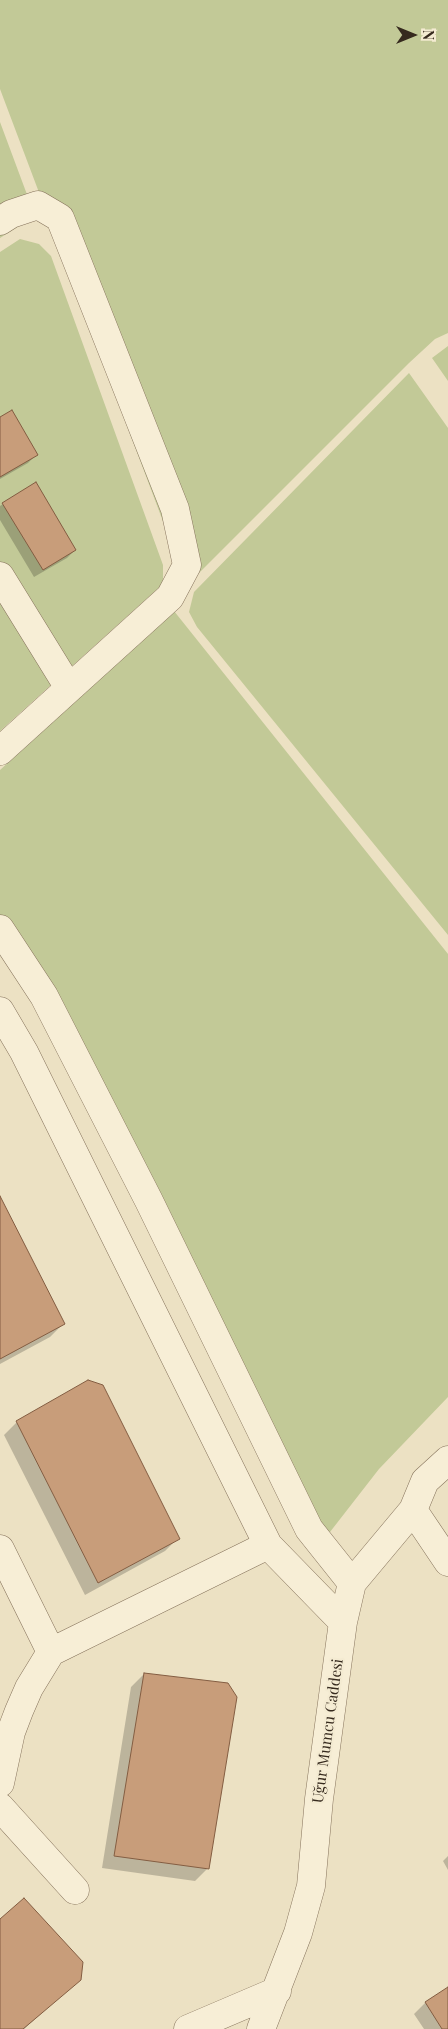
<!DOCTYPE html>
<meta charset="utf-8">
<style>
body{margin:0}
#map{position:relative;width:448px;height:2029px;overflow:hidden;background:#ece1c3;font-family:"Playfair Display",serif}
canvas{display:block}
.north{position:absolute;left:388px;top:10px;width:50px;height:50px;-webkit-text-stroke:4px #f4ebd2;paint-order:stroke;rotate:90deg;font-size:14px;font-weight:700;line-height:20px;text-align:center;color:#362a1e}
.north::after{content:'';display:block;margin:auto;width:18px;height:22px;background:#362a1e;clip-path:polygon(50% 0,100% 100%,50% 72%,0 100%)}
</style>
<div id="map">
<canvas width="448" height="2029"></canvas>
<div class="north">N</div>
</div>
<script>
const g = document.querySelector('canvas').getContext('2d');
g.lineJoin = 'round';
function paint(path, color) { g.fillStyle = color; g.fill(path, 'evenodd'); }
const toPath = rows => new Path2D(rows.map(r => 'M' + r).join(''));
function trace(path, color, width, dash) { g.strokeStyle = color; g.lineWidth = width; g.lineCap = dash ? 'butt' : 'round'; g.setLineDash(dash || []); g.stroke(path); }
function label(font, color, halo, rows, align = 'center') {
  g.font = font + ' "Playfair Display",serif'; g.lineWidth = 4.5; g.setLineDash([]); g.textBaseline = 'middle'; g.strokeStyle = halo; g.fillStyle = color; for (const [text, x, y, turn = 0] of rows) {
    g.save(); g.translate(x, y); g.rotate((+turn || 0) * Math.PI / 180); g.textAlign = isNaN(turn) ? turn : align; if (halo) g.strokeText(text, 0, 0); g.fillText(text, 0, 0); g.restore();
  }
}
paint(toPath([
 [0,0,448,0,448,333,435,339,409,363,187,585,0,89],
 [0,122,35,216,0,238],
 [20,239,39,244,51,256,163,565,163,584,0,731,0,252],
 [448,346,448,381,432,358],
 [409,373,448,428,448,935,197,627,189,612,194,592],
 [174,611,448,954,448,1397,379,1469,330,1532,310,1519,0,920,0,770]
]), '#c2c997');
paint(toPath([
 [0,418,36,455,28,463,0,479],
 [3,504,75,550,67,558,34,577,0,520,0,506],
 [0,1198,63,1324,50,1337,0,1364],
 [17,1422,178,1538,165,1551,85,1595,4,1435],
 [144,1674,208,1868,195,1881,102,1868,131,1687],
 [448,1856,448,1870,443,1861],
 [0,1920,80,1979,24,2029,0,2029],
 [448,1988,448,2029,424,2029,414,2014,425,2003]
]), '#0003');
const building = toPath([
 [12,410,38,455,0,477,0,417,12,410],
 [36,482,76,550,43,570,2,503,36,482],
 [0,1196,65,1324,0,1359,0,1196],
 [88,1380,103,1385,180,1539,98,1583,16,1421,88,1380],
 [144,1673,228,1683,237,1697,209,1869,114,1856,144,1673],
 [24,1898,83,1962,81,1980,23,2029,0,2029,0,1919,24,1898],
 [448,1987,448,2029,442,2029,425,2002,448,1987]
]);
paint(building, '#c89d7a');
trace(building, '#835d42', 1);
const minor = toPath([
 [0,221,11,214,38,205,60,218,175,509,187,565,170,597,0,751],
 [0,576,69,688],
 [0,929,44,996,149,1201,309,1529,352,1583],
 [0,1011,24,1052,268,1545,343,1622],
 [413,1510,448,1562],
 [0,1549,51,1652],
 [0,1783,11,1732,19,1711,29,1688,51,1652,268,1545],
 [0,1807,75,1890],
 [188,2029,277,1991],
 [261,2029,298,1933,311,1886,319,1799,343,1622,352,1583,413,1510,425,1481,448,1460]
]);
trace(minor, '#85725b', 29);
trace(minor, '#f7eed6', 28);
label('15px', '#362a1e', '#f4ebd2', [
 ["Uğur Mumcu Caddesi",328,1731,-82]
]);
</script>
